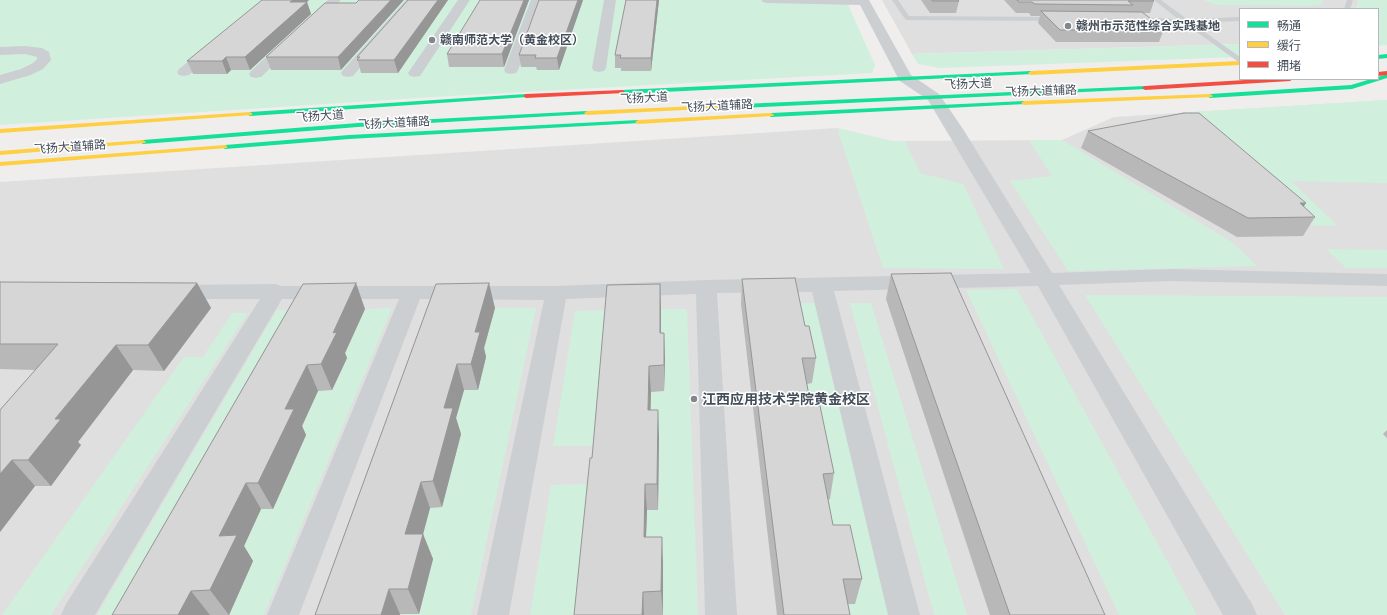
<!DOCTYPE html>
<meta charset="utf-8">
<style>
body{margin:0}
#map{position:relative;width:1387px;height:615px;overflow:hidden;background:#efeeed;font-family:Commissioner,"Noto Sans SC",sans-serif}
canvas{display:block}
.legend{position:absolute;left:1239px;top:8px;width:140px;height:72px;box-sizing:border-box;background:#fff;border:1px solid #b4b9bd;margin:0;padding:5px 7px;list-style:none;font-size:12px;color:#444f5b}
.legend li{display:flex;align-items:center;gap:8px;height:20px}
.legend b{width:20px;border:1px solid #b4b9bd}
</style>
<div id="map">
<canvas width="1387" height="615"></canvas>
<ul class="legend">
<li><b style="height:5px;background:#16e098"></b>畅通</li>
<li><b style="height:5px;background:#ffcf43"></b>缓行</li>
<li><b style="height:5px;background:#f24e42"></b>拥堵</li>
</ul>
</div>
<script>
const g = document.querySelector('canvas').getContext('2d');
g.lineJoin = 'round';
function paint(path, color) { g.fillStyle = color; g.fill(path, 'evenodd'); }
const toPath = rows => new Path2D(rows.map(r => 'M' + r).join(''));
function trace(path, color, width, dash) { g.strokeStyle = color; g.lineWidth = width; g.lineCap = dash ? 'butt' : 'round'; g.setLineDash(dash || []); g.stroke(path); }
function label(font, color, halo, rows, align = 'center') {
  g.font = font + ' Commissioner,"Noto Sans SC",sans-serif'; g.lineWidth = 3; g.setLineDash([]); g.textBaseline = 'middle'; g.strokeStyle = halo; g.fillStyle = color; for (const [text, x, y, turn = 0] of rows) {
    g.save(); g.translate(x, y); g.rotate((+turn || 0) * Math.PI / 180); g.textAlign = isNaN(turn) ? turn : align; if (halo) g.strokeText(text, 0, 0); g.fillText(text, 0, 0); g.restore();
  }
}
paint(toPath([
 [882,0,1359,0,1356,9,1240,9,1240,44,912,54],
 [1387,100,1387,615,0,615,0,182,837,128,892,141,1062,140,1114,117]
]), '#e0dfdf');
paint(toPath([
 [0,0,846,0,875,65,872,73,450,96,0,125],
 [1204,0,1321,0,1323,3,1320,5,1312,6,1221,5,1213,4],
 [1359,0,1387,0,1387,45,1378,46,1378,9,1356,9],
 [1240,44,1240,57,940,68,918,64,912,54],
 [1387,100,1387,183,1291,181,1338,226,1298,225,1192,130,1175,113],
 [837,128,892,141,905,141,920,173,963,184,1004,269,883,268],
 [1029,140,1062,140,1232,242,1257,266,1068,271,1010,181,1052,176],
 [1326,249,1387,250,1387,268,1346,268],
 [1017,289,1197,615,1119,615,966,290],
 [1085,295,1387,297,1387,434,1384,434,1387,438,1387,615,1285,615],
 [792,303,818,303,892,615,839,615,838,604,855,603,818,500,830,499,799,384,812,383],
 [871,303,967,615,934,615,850,303],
 [392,308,264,615,229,615,253,561,237,561,261,509,273,508,306,436,298,435,318,391,332,390,347,358,334,358,365,309],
 [495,308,536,308,471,615,400,615,419,613,433,560,416,560,430,508,442,507,461,434,452,434,464,390,473,358],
 [661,309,687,309,698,615,663,615,645,563,647,510,658,510,659,436,650,436,651,392,664,391,651,359,661,327],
 [277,310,313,310,149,615,97,615],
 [610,310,598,446,553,446,575,311],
 [232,313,248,313,51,615,2,615,184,357,203,357],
 [594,484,581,615,530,615,551,485]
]), '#d0f0dd');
paint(toPath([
 [892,0,898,0,909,16,1055,17,1058,19,1055,21,907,20,905,19,892,0],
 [1154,0,1161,0,1187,19,1240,17,1240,21,1192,23,1240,57,1240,63,1184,23,1133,20,1133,18,1135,17,1178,19,1154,0],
 [1347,0,1353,0,1350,9,1344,9,1347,0]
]), '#cccfd1');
paint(toPath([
 [328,0,341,0,261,77,256,78,251,77,249,74,251,71,328,0],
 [406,0,418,0,353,76,348,77,343,76,341,73,343,70,406,0],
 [458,0,470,0,420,76,415,77,410,76,408,73,458,0],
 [531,0,543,0,518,70,516,73,511,74,506,73,504,70,531,0],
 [604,0,616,0,606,68,604,71,599,72,594,71,592,68,604,0],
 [761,0,869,0,911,75,939,94,963,129,1052,273,1170,269,1387,274,1387,286,1170,281,1059,285,1252,604,1257,615,1223,615,1038,286,834,291,920,615,888,615,812,292,717,293,737,615,705,615,696,294,566,299,509,615,477,615,544,300,420,299,299,615,267,615,399,299,282,299,95,615,61,615,66,604,260,299,173,299,165,297,162,292,165,287,173,285,276,284,281,286,556,286,706,280,1031,273,928,100,900,81,898,78,860,5,767,3,763,2,761,0],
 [214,44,219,45,221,48,219,51,189,75,184,76,179,75,177,72,179,69,209,45,214,44],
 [25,46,42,48,49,52,51,60,43,69,31,75,0,84,0,75,21,69,33,63,37,59,37,57,25,54,0,55,0,47,25,46]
]), '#cccfd1');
paint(toPath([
 [1387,54,1387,58,1378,59,1378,55,1387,54],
 [1031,71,1034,73,1033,74,622,94,619,92,622,90,1031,71],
 [1387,74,1387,78,1352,89,1210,98,1207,96,1210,94,1351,85,1371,79,1378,79,1378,77,1387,74],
 [1145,86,1148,88,1147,89,720,109,717,107,720,105,1145,86],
 [526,94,528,95,528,97,250,116,247,114,250,112,526,94],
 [1024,101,1026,102,1026,104,771,117,768,115,771,113,1024,101],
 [587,111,590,113,589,114,358,127,143,144,140,142,143,140,358,123,587,111],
 [638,120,641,122,640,123,349,139,225,149,222,147,225,145,349,135,638,120]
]), '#16e098');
paint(toPath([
 [1240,61,1240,65,1031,75,1028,73,1031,71,1240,61],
 [1210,94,1213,96,1212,97,1024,105,1021,103,1024,101,1210,94],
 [720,105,722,106,722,108,587,115,584,113,587,111,720,105],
 [250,112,252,113,252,115,0,133,0,129,250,112],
 [771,113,774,115,773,116,638,124,635,122,638,120,771,113],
 [143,140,146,142,145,143,0,155,0,151,143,140],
 [225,145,227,146,227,148,0,166,0,162,225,145]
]), '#ffcf43');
paint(toPath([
 [1387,71,1387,75,1378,76,1378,72,1387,71],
 [1262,79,1293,79,1290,81,1145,90,1142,88,1145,86,1262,79],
 [622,90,624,91,624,93,526,98,523,96,526,94,622,90]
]), '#f24e42');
paint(toPath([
 [309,0,307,2,311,14,250,70,231,70,227,74,193,74,187,61],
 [408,0,448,0,398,73,361,73,357,57],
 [529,0,504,67,449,67,447,54],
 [583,0,559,70,537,70,536,67,521,67,519,55],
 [626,0,659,0,651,71,621,71,621,68,615,68,615,55],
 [921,0,958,0,959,1,956,13,930,13],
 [1004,0,1153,0,1154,1,1150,13,1143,13,1164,29,1159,42,1056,42,1038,23,1040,16,1031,16,1029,13,1016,13],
 [356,3,341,70,271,70,266,57],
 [1088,131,1303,207,1315,217,1303,236,1237,237,1081,148],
 [891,274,1105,615,990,615,886,299],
 [742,279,816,358,812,383,807,384,810,401,834,473,830,499,828,500,833,525,862,579,855,604,848,604,850,615,777,615,741,304],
 [0,282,197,283,211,308,164,371,133,370,78,442,81,445,51,486,35,486,0,532,0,410,36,370,0,369],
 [303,284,365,309,345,353,347,358,332,390,318,391,302,426,306,435,273,509,261,509,244,546,253,561,229,615,112,615],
 [436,284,495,308,484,348,486,357,478,390,464,390,456,418,461,434,442,507,430,508,423,534,433,559,419,614,400,614,400,615,315,615],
 [661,309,661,333,665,359,664,391,651,392,650,410,659,436,658,510,647,510,646,537,663,562,663,615,574,615],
 [1387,430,1387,438,1383,434]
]), '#b8b8b9');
paint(toPath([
 [293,0,309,0,298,11,307,2,311,14,250,70,245,57,290,2],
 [391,0,404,0,341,70,338,57],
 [438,0,448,0,398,73,394,60],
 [524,0,529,0,504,67,502,54],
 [578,0,583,0,559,70,557,58],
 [657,0,659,0,651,71,651,58],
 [226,57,231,70,227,74,222,61],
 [1300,203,1306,203,1297,217],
 [197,283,211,308,164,371,148,345],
 [356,283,365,309,345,353,347,358,332,390,321,364,333,333],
 [489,283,495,308,484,348,486,357,478,390,471,364,475,332],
 [660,284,661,309,661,359,660,333],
 [664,333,665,359,664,391],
 [116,345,133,370,78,442,81,445,51,486,28,460,55,419],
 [457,364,464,390,456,418,461,434,442,507,433,481,444,408],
 [307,365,318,391,302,426,306,435,273,509,258,483,285,409],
 [649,366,651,392,650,436,648,410],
 [658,410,659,436,658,510,657,484],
 [12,460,35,486,0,532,0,474],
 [421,482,430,508,418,553,423,534,433,559,419,614,408,589,405,534],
 [246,483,261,509,244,546,253,561,229,615,210,590,219,536],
 [645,484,647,510,645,563,644,537],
 [662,537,663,562,663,615,661,591],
 [389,589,400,614,400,615,381,615],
 [191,591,210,615,178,615],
 [643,592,644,615,642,615]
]), '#969696');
const building = toPath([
 [262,0,293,0,290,2,307,2,245,57,226,57,222,61,187,61,262,0],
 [359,0,391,0,338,57,266,57,325,3,356,3,359,0],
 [408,0,438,0,394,60,357,60,360,57,357,57,408,0],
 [480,0,524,0,502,54,447,54,480,0],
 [539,0,578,0,557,58,535,58,536,55,519,55,539,0],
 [626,0,657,0,651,58,620,58,621,55,615,55,626,0],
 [932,0,958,0,959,1,932,1,932,0],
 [1017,0,1153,0,1154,1,1128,1,1133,5,1035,4,1032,2,1019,2,1017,0],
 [1041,11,1142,12,1164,29,1060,30,1041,11],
 [1184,113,1199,113,1306,203,1300,203,1315,217,1248,218,1088,131,1184,113],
 [951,273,1105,615,1010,615,891,274,951,273],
 [795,278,805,326,809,326,816,358,802,358,810,401,819,401,834,473,823,474,833,525,850,525,862,579,843,579,850,615,784,615,742,279,795,278],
 [0,282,197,283,148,345,116,345,55,419,61,419,28,460,12,460,0,474,0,410,58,344,0,344,0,282],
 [356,283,333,333,337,332,321,364,307,365,285,409,294,409,258,483,246,483,219,536,237,535,210,590,191,591,178,615,112,615,303,284,356,283],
 [489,283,475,332,480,332,471,364,457,364,444,408,453,408,433,481,421,482,405,534,423,534,408,589,389,589,381,615,315,615,436,284,489,283],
 [660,284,660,333,664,333,664,365,649,366,648,410,658,410,657,484,645,484,644,537,662,537,661,591,643,592,642,615,574,615,590,458,592,458,607,285,660,284]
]);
paint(building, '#d6d6d7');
trace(building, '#969696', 1);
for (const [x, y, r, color] of [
 [1068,26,4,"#80878e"],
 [432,40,4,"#80878e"],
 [694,399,4,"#80878e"]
]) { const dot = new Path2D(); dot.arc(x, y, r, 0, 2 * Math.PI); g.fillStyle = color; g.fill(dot); trace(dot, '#fff', 1.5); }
label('bold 12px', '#444f5b', '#fff', [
 ["赣州市示范性综合实践基地",1076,26],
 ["赣南师范大学（黄金校区）",440,40]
], 'left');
label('12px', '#444f5b', '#fff', [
 ["飞扬大道",968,84,-2],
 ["飞扬大道辅路",1041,91,-2],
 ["飞扬大道",644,98,-3],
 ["飞扬大道辅路",717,106,-3],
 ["飞扬大道",320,116,-4],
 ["飞扬大道辅路",394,123,-3],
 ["飞扬大道辅路",70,147,-4]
]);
label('bold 14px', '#444f5b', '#fff', [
 ["江西应用技术学院黄金校区",702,399]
], 'left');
</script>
